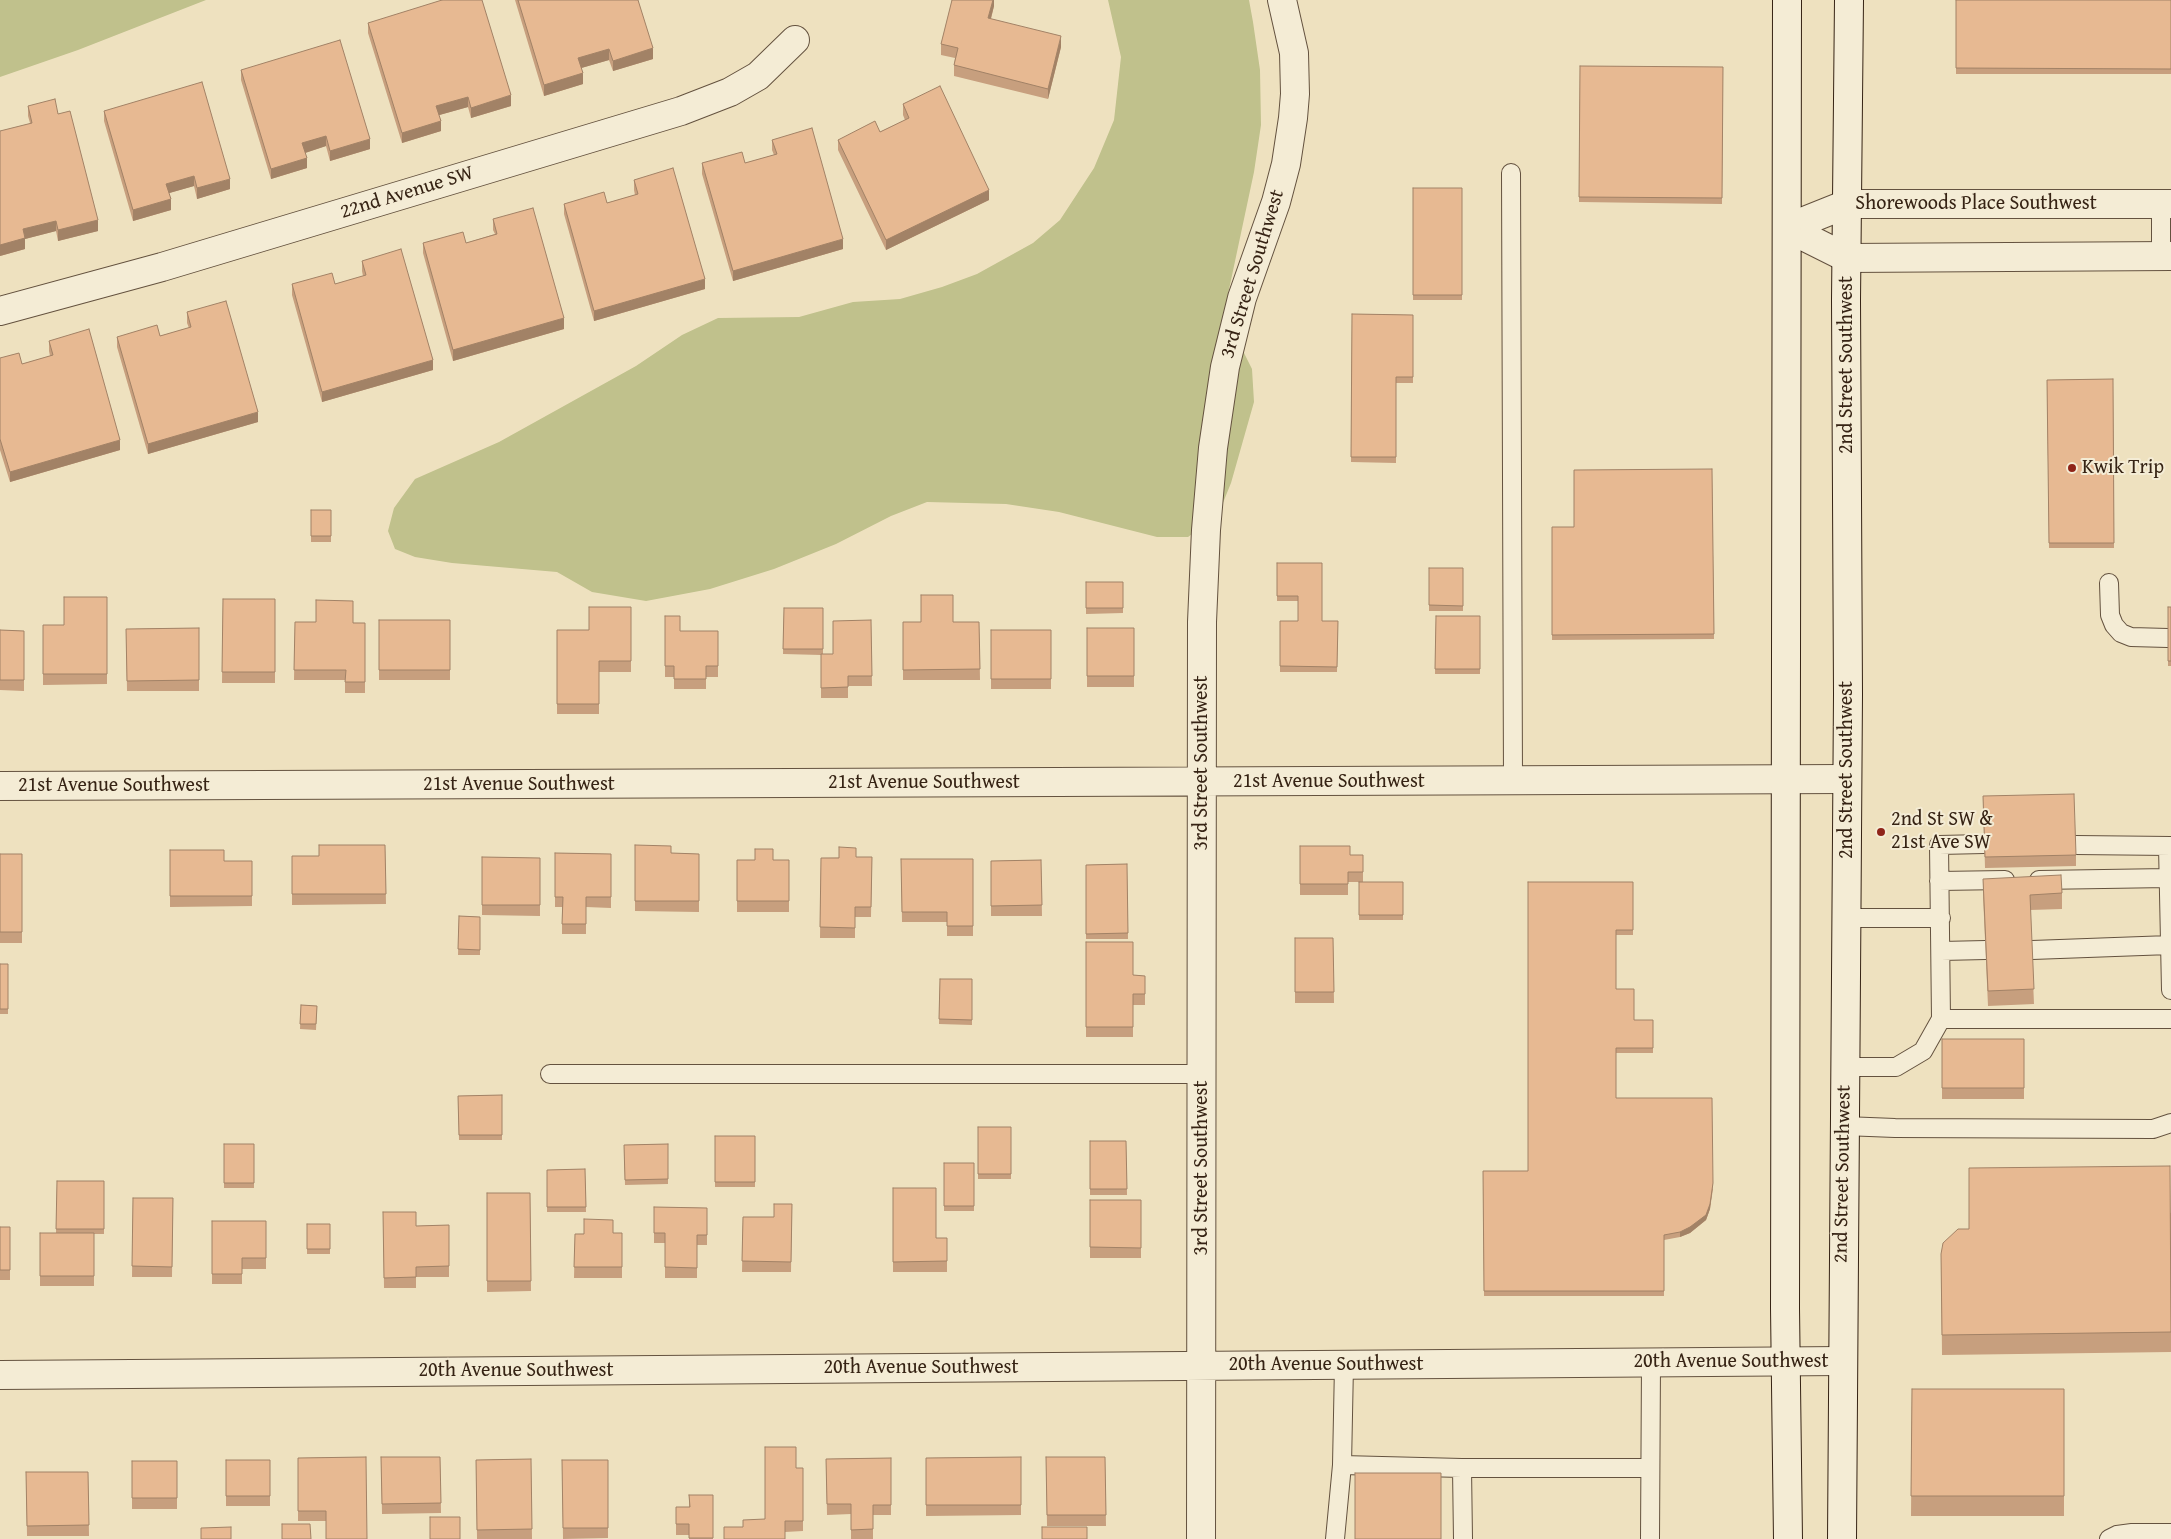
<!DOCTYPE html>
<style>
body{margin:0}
canvas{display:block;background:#eee1bf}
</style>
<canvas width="2171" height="1539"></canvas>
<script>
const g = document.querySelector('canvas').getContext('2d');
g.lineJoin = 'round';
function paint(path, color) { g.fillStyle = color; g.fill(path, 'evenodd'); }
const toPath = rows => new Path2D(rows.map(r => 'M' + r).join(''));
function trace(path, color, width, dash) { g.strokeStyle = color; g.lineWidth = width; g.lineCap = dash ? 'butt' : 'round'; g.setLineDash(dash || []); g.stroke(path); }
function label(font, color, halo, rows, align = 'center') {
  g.font = font + ' "Gentium Book Plus",serif'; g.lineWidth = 4; g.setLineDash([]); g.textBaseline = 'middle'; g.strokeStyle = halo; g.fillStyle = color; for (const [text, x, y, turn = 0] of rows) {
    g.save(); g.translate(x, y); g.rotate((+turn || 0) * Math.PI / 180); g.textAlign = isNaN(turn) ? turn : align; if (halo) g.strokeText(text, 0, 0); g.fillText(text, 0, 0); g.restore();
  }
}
paint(toPath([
 [0,0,206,0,78,50,0,77],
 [1108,0,1249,0,1253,22,1260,70,1261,125,1254,172,1224,313,1252,369,1254,402,1231,483,1218,515,1188,537,1157,537,1059,512,1006,504,927,502,891,516,836,544,774,569,710,589,646,601,592,592,557,572,452,563,415,557,395,549,388,531,394,508,415,479,499,442,636,366,682,335,718,318,799,317,853,302,900,299,942,287,977,274,1033,243,1060,220,1094,168,1114,120,1121,57]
]), '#c0c18c');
const service = toPath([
 [1511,173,1513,781],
 [2161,204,2161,256],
 [2109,583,2110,615,2114,625,2121,633,2131,637,2168,638],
 [1984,844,1939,845,1941,1019,2171,1019],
 [2075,845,2171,846],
 [2168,846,2171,990],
 [2039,880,2168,878],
 [1939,881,2005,880],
 [1847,918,1941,918],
 [2032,950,2170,945],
 [1941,951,1986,950],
 [1844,1067,1896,1067,1923,1051,1941,1019],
 [550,1074,1201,1074],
 [1844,1126,1895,1128,2153,1129,2171,1123],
 [1344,1365,1342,1465,1462,1468],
 [1335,1539,1342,1465],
 [1463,1539,1462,1468,1650,1468],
 [1650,1539,1651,1363],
 [2109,1539,2117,1535,2132,1533,2171,1533]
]);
const minor = toPath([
 [1787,228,1847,258,2171,256],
 [1787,228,1847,204,2171,204],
 [0,311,162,267,681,111,730,92,758,76,795,40],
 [0,786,1847,779],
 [0,1375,1842,1361],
 [1201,1539,1202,622,1206,530,1213,448,1225,367,1242,298,1276,202,1286,164,1293,118,1295,94,1294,53,1282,0]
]);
const secondary = toPath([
 [1787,0,1785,1308,1788,1539],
 [1842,1539,1848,694,1846,300,1849,0]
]);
trace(service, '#64523f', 20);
trace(minor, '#64523f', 30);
trace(secondary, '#362314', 30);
trace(service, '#f4ecd5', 18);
trace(minor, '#f4ecd5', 28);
trace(secondary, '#f4ecd5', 28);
paint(toPath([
 [515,0,638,0,653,59,613,71,609,60,581,68,583,84,544,96],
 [994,0,994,6,991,19,1061,47,1048,99,954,76,954,65,955,58,941,55,941,44],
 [1956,0,2171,0,2171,74,1956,74],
 [368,23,511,106,471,118,468,107,439,115,441,131,402,143,368,33],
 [1580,66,1723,67,1722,204,1579,202],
 [241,70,370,149,330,161,326,146,305,153,307,168,271,179,241,80],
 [903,104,989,200,886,250,838,150,838,140,880,132,905,120,903,115],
 [28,106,58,114,98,231,58,241,56,231,25,239,25,249,0,256,30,123,28,116],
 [104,111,230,189,197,199,194,186,169,193,171,210,133,221,104,121],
 [772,140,843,249,733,281,702,174,702,163,745,163,774,155,772,150],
 [634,180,705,289,594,321,564,214,564,204,607,203,635,195,634,190],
 [1413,188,1462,188,1462,300,1413,300],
 [493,219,564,329,453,361,423,253,423,243,466,243,495,234,493,230],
 [362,261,433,370,322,402,292,295,292,284,335,284,363,276,362,271],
 [187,312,258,422,148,454,117,347,117,337,160,336,189,328,187,323],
 [1352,314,1413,315,1413,383,1396,383,1396,463,1351,462],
 [49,341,120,450,10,482,0,450,0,358,22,364,50,356,49,351],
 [2113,379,2114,548,2049,548,2047,380],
 [1712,469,1714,639,1552,640,1552,527,1574,527],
 [311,510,331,510,331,542,311,542],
 [1277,563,1322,621,1338,621,1337,672,1280,672,1280,621,1298,621,1298,601,1277,601],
 [1429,568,1463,568,1463,611,1429,611],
 [1086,582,1123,582,1123,613,1086,614],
 [107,597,107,684,43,685,43,625,64,625],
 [223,599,275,599,275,683,222,683],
 [631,607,631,672,599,672,599,714,557,714,557,630,589,630],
 [2168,607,2171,607,2171,666,2168,666],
 [784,608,823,608,823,654,833,654,871,620,872,686,848,686,848,698,821,698,821,655,783,654],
 [665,616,680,631,718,631,718,677,706,677,706,689,674,689,674,677,665,677],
 [1436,616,1480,616,1480,674,1435,674],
 [379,620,450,620,450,680,379,680],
 [295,622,365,623,365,693,345,693,345,680,294,680],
 [903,622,979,622,980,680,903,680],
 [199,628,199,691,127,691,126,629],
 [1087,628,1134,628,1134,687,1087,687],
 [0,630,24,631,24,691,0,690],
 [991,630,1051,630,1051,689,991,689],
 [1983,796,2076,855,2076,866,1985,868],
 [385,845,386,904,292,905,292,856,319,856],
 [635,845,671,853,699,854,699,912,635,911],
 [1300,846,1350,855,1363,855,1363,882,1403,882,1403,920,1359,920,1359,882,1348,882,1348,895,1300,895],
 [170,850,224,861,252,861,252,906,170,907],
 [555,853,611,854,611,908,586,907,586,934,562,934,562,907,555,907],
 [0,854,22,854,22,943,0,943],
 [482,857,540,858,540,916,482,915],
 [872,857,871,917,855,917,855,938,820,938,821,858],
 [901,859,973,859,973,936,947,936,947,922,902,922],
 [737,860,789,860,789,912,737,912],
 [1041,860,1042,916,991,916,991,861],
 [1127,864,1128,939,1086,939,1086,865],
 [1983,879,2062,893,2062,909,2030,910,2034,1004,1988,1006,1983,895],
 [1633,882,1633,935,1616,935,1616,989,1634,1020,1653,1020,1653,1053,1616,1053,1616,1098,1713,1189,1710,1209,1706,1220,1690,1233,1680,1237,1664,1240,1664,1296,1484,1296,1483,1171,1528,1171],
 [459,916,480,917,480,955,458,955],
 [1295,938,1333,938,1334,1003,1295,1003],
 [1086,942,1133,975,1145,976,1145,1005,1133,1005,1133,1037,1086,1037],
 [0,964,8,964,8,1014,0,1014],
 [940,979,972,979,972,1025,939,1024],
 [301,1005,317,1006,316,1030,300,1029],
 [1942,1039,2024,1039,2024,1099,1942,1099],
 [502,1095,502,1140,459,1140,458,1096],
 [978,1127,1011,1127,1011,1179,978,1179],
 [715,1136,755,1136,755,1187,715,1187],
 [1090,1141,1126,1141,1127,1195,1090,1195],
 [224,1144,254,1144,254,1188,224,1188],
 [668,1144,668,1184,625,1185,624,1145],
 [944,1163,974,1163,974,1211,944,1211],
 [585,1169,586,1212,547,1212,547,1170],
 [57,1181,104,1181,104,1234,94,1234,94,1286,40,1286,40,1233,56,1233],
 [893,1188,936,1238,947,1238,947,1272,893,1272],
 [487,1193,530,1193,531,1291,487,1292],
 [133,1198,173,1198,172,1277,132,1277],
 [1090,1200,1141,1200,1141,1258,1090,1258],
 [792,1204,791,1272,742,1272,743,1217,774,1217],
 [654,1207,707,1208,707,1245,697,1245,697,1278,665,1278,665,1243,654,1243],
 [383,1212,416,1226,449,1225,449,1277,416,1277,416,1288,384,1288],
 [2171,1213,2171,1352,1942,1355,1941,1254,1969,1229],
 [212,1221,266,1221,266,1269,242,1269,242,1284,212,1284],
 [307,1224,330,1224,330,1254,307,1254],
 [0,1227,10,1227,10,1280,0,1280],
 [622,1233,622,1278,574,1278,575,1234],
 [1912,1389,2064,1389,2064,1516,1911,1516],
 [366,1457,326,1521,298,1521,298,1458],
 [381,1457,440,1457,441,1513,382,1514],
 [1021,1457,1021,1515,926,1516,926,1458],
 [1046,1457,1105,1457,1106,1526,1047,1526],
 [891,1458,891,1515,873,1515,873,1539,851,1539,851,1514,827,1515,826,1459],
 [531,1459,532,1539,477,1539,476,1460],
 [226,1460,270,1460,270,1506,226,1506],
 [562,1460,608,1460,608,1538,563,1539],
 [132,1461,177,1461,177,1509,132,1509],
 [796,1468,803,1468,803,1531,785,1532,743,1527,765,1519],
 [26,1472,88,1472,89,1536,27,1536],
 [689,1495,713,1495,713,1539,689,1539,689,1535,676,1535,676,1507,689,1507]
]), '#c79f7e');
paint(toPath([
 [993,0,994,0,994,6,988,29,988,18],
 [1061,36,1061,47,1048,99,1048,89],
 [653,48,653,59,613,71,613,61],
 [609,49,609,60,578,69,578,58],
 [583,73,583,84,544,96,544,85],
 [511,95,511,106,471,118,471,108],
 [468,97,468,107,436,116,436,106],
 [441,121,441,131,402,143,402,133],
 [326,136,326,146,302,154,302,143],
 [370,139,370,149,330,161,330,151],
 [307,158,307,168,271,179,271,169],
 [194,176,194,186,166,194,166,184],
 [230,179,230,189,197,199,197,188],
 [989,190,989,200,886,250,886,240],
 [171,199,171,210,133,221,133,210],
 [98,220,98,231,58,241,58,230],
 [56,221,56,231,25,239,25,249,0,256,0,245,23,229],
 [843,239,843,249,733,281,733,271],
 [705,279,705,289,594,321,594,311],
 [564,318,564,329,453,361,453,350],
 [433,360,433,370,322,402,322,392],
 [258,412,258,422,148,454,148,444],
 [120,440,120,450,10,482,10,472],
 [1713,1183,1710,1209,1706,1220,1690,1233,1680,1237,1680,1232]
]), '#a28266');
const building = toPath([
 [442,0,482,0,511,95,471,108,468,97,436,106,441,121,402,133,368,23,442,0],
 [518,0,638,0,653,48,613,61,609,49,578,58,583,73,544,85,518,0],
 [952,0,993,0,988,18,1061,36,1048,89,954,65,958,48,941,44,952,0],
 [1956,0,2171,0,2171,69,1956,68,1956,0],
 [340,40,370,139,330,151,326,136,302,143,307,158,271,169,241,70,340,40],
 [1580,66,1723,67,1722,198,1579,197,1580,66],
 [202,82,230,179,197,188,194,176,166,184,171,199,133,210,104,111,202,82],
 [940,86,989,190,886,240,838,140,875,121,880,132,909,118,903,104,940,86],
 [55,99,58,114,70,111,98,220,58,230,56,221,23,229,25,238,0,245,0,131,32,123,28,106,55,99],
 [812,128,843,239,733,271,702,163,742,152,745,163,777,154,772,140,812,128],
 [673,168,705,279,594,311,564,204,604,192,607,203,638,194,634,180,673,168],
 [1413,188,1462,188,1462,295,1413,295,1413,188],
 [533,208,564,318,453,350,423,243,463,232,466,243,497,234,493,219,533,208],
 [401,249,433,360,322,392,292,284,332,273,335,284,366,275,362,261,401,249],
 [226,301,258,412,148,444,117,337,157,325,160,336,191,327,187,312,226,301],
 [1352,314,1413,315,1413,377,1396,377,1396,457,1351,457,1352,314],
 [89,329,120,440,10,472,0,439,0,358,19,353,22,364,53,355,49,341,89,329],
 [2113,379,2114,543,2049,543,2047,380,2113,379],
 [1712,469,1714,634,1552,635,1552,527,1574,527,1574,470,1712,469],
 [311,510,331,510,331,536,311,536,311,510],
 [1277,563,1322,563,1322,621,1338,621,1337,667,1280,666,1280,621,1298,621,1298,596,1277,596,1277,563],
 [1429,568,1463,568,1463,606,1429,605,1429,568],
 [1086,582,1123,582,1123,608,1086,608,1086,582],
 [921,595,953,595,953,622,979,622,980,669,903,670,903,622,921,622,921,595],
 [64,597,107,597,107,674,43,674,43,625,64,625,64,597],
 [223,599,275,599,275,672,222,672,223,599],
 [316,600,353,601,353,623,365,623,365,682,345,682,346,670,294,670,295,622,316,622,316,600],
 [589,607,631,607,631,661,599,661,599,704,557,704,557,630,589,630,589,607],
 [2168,607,2171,607,2171,661,2168,661,2168,607],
 [784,608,823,608,823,649,783,649,784,608],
 [665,616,680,616,680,631,718,631,718,666,706,666,706,679,674,679,674,666,665,666,665,616],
 [1436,616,1480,616,1480,669,1435,669,1436,616],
 [379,620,450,620,450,670,379,670,379,620],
 [871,620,872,676,848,676,848,687,821,688,821,654,833,654,833,621,871,620],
 [199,628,199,680,127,681,126,629,199,628],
 [1087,628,1134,628,1134,676,1087,676,1087,628],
 [0,630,24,631,24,680,0,680,0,630],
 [991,630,1051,630,1051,679,991,679,991,630],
 [2074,794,2076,855,1985,857,1983,796,2074,794],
 [319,845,385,845,386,894,292,894,292,856,319,856,319,845],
 [635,845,671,846,671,853,699,854,699,901,635,901,635,845],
 [1300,846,1350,846,1350,855,1363,855,1363,872,1348,872,1348,884,1300,884,1300,846],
 [839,847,856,848,856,857,872,857,871,907,855,907,855,928,820,927,821,858,839,858,839,847],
 [755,849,773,849,773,860,789,860,789,901,737,901,737,860,755,860,755,849],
 [170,850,224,850,224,861,252,861,252,896,170,896,170,850],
 [555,853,611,854,611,897,586,897,586,924,562,924,563,897,555,897,555,853],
 [0,854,22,854,22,932,0,932,0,854],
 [482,857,540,858,540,905,482,905,482,857],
 [901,859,973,859,973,926,947,926,947,912,902,912,901,859],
 [1041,860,1042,905,991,906,991,861,1041,860],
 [1127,864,1128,933,1086,934,1086,865,1127,864],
 [2061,875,2062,893,2030,895,2034,989,1988,991,1983,879,2061,875],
 [1359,882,1403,882,1403,915,1359,915,1359,882],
 [1528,882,1633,882,1633,930,1616,930,1616,989,1634,989,1634,1020,1653,1020,1653,1048,1616,1048,1616,1098,1712,1098,1713,1183,1710,1204,1706,1215,1690,1227,1680,1232,1664,1235,1664,1291,1484,1291,1483,1171,1528,1171,1528,882],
 [459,916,480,917,480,950,458,949,459,916],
 [1295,938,1333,938,1334,992,1295,992,1295,938],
 [1086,942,1133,942,1133,975,1145,976,1145,994,1133,994,1133,1027,1086,1027,1086,942],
 [0,964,8,964,8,1009,0,1009,0,964],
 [940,979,972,979,972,1020,939,1019,940,979],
 [301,1005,317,1006,316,1024,300,1024,301,1005],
 [1942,1039,2024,1039,2024,1088,1942,1088,1942,1039],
 [502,1095,502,1135,459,1135,458,1096,502,1095],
 [978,1127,1011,1127,1011,1174,978,1174,978,1127],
 [715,1136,755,1136,755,1182,715,1182,715,1136],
 [1090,1141,1126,1141,1127,1189,1090,1189,1090,1141],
 [224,1144,254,1144,254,1183,224,1183,224,1144],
 [668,1144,668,1179,625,1180,624,1145,668,1144],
 [944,1163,974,1163,974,1206,944,1206,944,1163],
 [2170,1166,2171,1332,1942,1335,1941,1254,1943,1243,1958,1229,1969,1229,1969,1168,2170,1166],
 [585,1169,586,1207,547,1207,547,1170,585,1169],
 [57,1181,104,1181,104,1229,56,1229,57,1181],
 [893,1188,936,1188,936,1238,947,1238,947,1261,893,1262,893,1188],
 [487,1193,530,1193,531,1281,487,1281,487,1193],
 [133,1198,173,1198,172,1267,132,1266,133,1198],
 [1090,1200,1141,1200,1141,1248,1090,1247,1090,1200],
 [774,1204,792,1204,791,1262,742,1261,743,1217,774,1217,774,1204],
 [654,1207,707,1208,707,1235,697,1235,697,1268,665,1267,665,1233,654,1233,654,1207],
 [383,1212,416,1212,416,1226,449,1225,449,1266,416,1267,416,1277,384,1278,383,1212],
 [584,1219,613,1220,613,1233,622,1233,622,1267,574,1267,575,1234,584,1234,584,1219],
 [212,1221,266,1221,266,1258,242,1258,242,1274,212,1274,212,1221],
 [307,1224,330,1224,330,1249,307,1249,307,1224],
 [0,1227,10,1227,10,1270,0,1270,0,1227],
 [40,1233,94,1233,94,1276,40,1276,40,1233],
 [1912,1389,2064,1389,2064,1496,1911,1496,1912,1389],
 [765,1447,796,1447,796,1468,803,1468,803,1521,785,1521,785,1539,724,1539,724,1527,743,1527,743,1520,765,1519,765,1447],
 [366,1457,367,1539,326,1539,326,1511,298,1511,298,1458,366,1457],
 [381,1457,440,1457,441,1503,382,1504,381,1457],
 [1021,1457,1021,1505,926,1505,926,1458,1021,1457],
 [1046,1457,1105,1457,1106,1515,1047,1515,1046,1457],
 [891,1458,891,1505,873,1505,873,1529,851,1530,851,1504,827,1504,826,1459,891,1458],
 [531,1459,532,1529,477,1530,476,1460,531,1459],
 [226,1460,270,1460,270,1496,226,1496,226,1460],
 [562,1460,608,1460,608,1528,563,1528,562,1460],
 [132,1461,177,1461,177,1498,132,1498,132,1461],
 [26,1472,88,1472,89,1525,27,1526,26,1472],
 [1355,1473,1441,1473,1441,1539,1355,1539,1355,1473],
 [689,1495,713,1495,713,1538,689,1538,689,1524,676,1524,676,1507,690,1507,689,1495],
 [430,1517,460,1517,460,1539,430,1539,430,1517],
 [282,1524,310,1524,311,1539,282,1539,282,1524],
 [231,1527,231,1539,201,1539,201,1528,231,1527],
 [1042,1527,1087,1527,1087,1539,1042,1539,1042,1527]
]);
paint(building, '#e7b992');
trace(building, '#a28266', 1);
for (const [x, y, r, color] of [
 [2072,468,5,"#8f2418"],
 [1881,832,5,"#8f2418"]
]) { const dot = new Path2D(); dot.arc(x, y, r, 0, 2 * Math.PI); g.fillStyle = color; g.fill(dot); trace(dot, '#f4ecd5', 2); }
label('20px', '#362314', '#f4ecd5', [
 ["22nd Avenue SW",407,193,-17],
 ["Shorewoods Place Southwest",1976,204],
 ["3rd Street Southwest",1253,274,-73],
 ["2nd Street Southwest",1847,365,-90],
 ["3rd Street Southwest",1202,763,-90],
 ["2nd Street Southwest",1847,770,-90],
 ["21st Avenue Southwest",1329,782],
 ["21st Avenue Southwest",924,783],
 ["21st Avenue Southwest",519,785],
 ["21st Avenue Southwest",114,786],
 ["3rd Street Southwest",1202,1168,-90],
 ["2nd Street Southwest",1843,1174,-89],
 ["20th Avenue Southwest",1731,1362],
 ["20th Avenue Southwest",1326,1365],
 ["20th Avenue Southwest",921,1368],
 ["20th Avenue Southwest",516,1371]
]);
label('20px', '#362314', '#f4ecd5', [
 ["Kwik Trip",2082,468],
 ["2nd St SW &",1891,820],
 ["21st Ave SW",1891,843]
], 'left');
</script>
